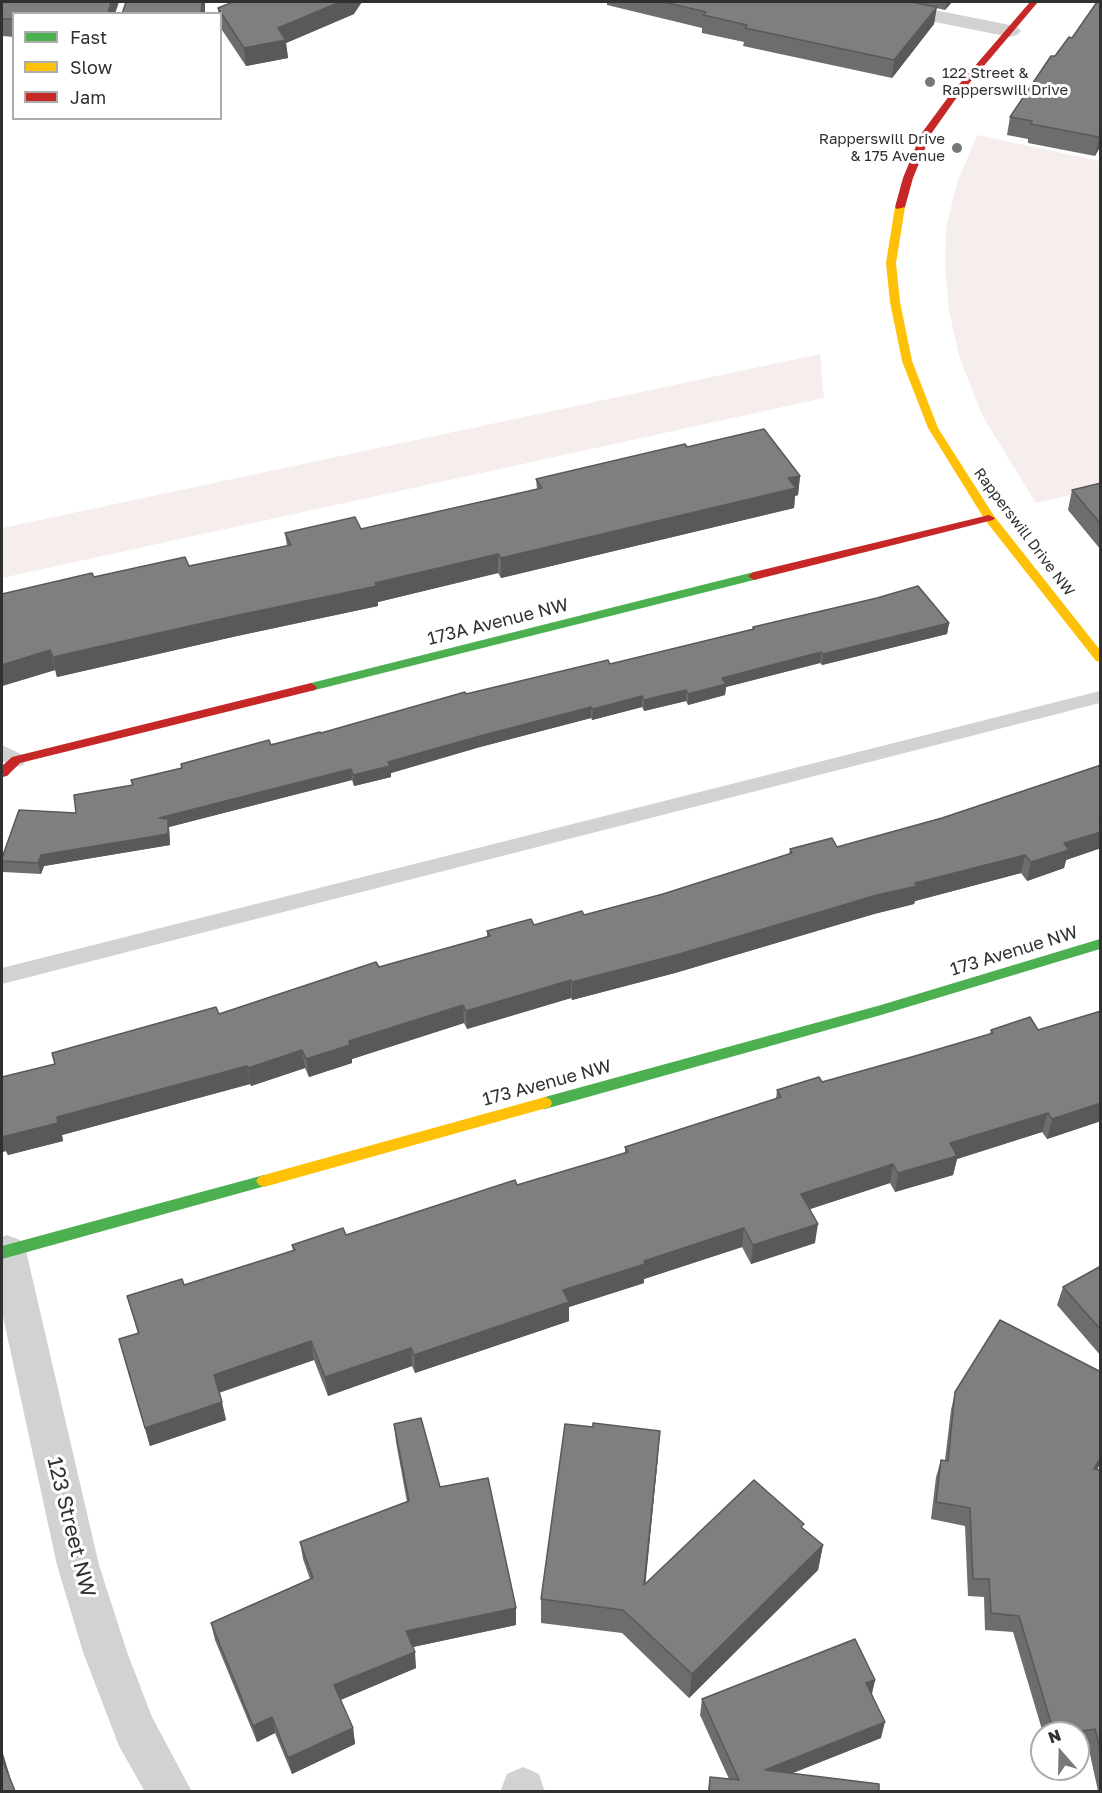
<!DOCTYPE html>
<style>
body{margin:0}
#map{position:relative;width:1102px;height:1793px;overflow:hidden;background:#fff;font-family:"Golos Text",sans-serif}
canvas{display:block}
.frame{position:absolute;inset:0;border:3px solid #303030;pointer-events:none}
.legend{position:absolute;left:12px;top:12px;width:210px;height:108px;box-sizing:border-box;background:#fff;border:2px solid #acacac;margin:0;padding:8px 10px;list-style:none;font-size:18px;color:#303030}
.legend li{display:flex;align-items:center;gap:12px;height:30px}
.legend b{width:30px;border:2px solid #acacac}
.north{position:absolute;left:1030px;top:1721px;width:60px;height:60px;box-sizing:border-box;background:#fff;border:2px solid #acacac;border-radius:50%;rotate:340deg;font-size:16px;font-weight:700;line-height:24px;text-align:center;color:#303030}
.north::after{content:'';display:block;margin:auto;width:21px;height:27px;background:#787878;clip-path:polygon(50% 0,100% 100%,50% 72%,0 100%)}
</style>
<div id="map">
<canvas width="1102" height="1793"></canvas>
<div class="frame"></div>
<ul class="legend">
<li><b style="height:8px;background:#4caf50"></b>Fast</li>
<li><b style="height:8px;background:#ffc107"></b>Slow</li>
<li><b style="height:8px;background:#c62828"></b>Jam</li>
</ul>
<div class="north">N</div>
</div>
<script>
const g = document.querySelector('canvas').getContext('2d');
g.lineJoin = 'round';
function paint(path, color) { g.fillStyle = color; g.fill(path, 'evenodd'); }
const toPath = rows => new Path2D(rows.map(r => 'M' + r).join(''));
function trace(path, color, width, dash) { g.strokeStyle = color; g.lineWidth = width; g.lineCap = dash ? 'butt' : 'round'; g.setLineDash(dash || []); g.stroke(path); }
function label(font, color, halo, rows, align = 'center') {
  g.font = font + ' "Golos Text",sans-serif'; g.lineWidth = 6; g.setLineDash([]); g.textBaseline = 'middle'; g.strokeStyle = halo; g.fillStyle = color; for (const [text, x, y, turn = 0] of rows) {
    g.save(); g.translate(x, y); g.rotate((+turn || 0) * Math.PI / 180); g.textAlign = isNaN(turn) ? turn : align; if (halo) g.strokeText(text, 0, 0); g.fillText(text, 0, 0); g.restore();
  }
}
paint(toPath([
 [977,135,1100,161,1100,488,1036,503,983,417,960,359,949,311,945,268,946,228,957,183],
 [820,354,824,398,2,578,2,528]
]), '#f6eeec');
paint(toPath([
 [1100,691,1100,703,2,984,2,968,1100,691],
 [2,745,23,755,26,760,23,765,16,767,2,761,2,745]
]), '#d2d2d2');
paint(toPath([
 [855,2,894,2,1010,25,1017,27,1021,31,1017,35,1010,37,865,8,858,6,855,2],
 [7,1235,20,1240,26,1251,99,1565,127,1652,152,1717,192,1792,145,1792,119,1746,83,1652,57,1565,2,1312,2,1237,7,1235],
 [523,1767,539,1774,545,1792,500,1792,507,1774,523,1767]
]), '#d2d2d2');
paint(toPath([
 [754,572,760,576,758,579,311,691,305,687,311,683,754,572],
 [1100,939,1100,949,881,1015,545,1109,540,1107,538,1103,540,1099,545,1097,881,1005,1100,939],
 [264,1175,269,1177,272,1181,269,1185,2,1259,2,1246,264,1175]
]), '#4caf50');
paint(toPath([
 [900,204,905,207,896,263,900,302,912,361,938,428,994,516,1100,650,1100,662,1096,661,985,520,928,428,902,361,890,302,886,263,895,207,900,204],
 [545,1097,550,1099,552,1103,550,1107,264,1187,259,1185,256,1181,259,1177,264,1175,545,1097]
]), '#ffc107');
paint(toPath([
 [1030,2,1038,2,955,100,931,134,913,178,905,207,897,209,895,207,903,178,921,134,949,96,1030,2],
 [989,515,995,518,993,520,754,580,748,576,754,572,989,515],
 [311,683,317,687,315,690,20,763,7,776,2,777,2,766,12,757,311,683]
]), '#c62828');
paint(toPath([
 [2,2,14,14,14,37,2,36],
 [607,2,952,2,945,10,936,8,934,24,892,78,743,46,744,42,702,33,702,28,607,5],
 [1101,2,1101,145,1095,156,1028,143,1028,139,1007,135,1010,117,1055,56,1072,38],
 [218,8,354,14,286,43,288,58,246,66,220,27,220,14,218,14],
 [687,447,800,476,798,495,795,496,794,508,501,578,498,573,378,602,378,606,237,636,57,677,55,670,2,686,94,577,189,566,287,546,285,533,361,529,537,489,536,479],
 [1101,483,1101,550,1068,510,1072,490],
 [949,623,947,634,822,665,820,663,726,687,725,695,688,705,686,701,644,711,642,707,592,720,591,718,480,747,391,773,391,777,354,786,352,780,169,827,170,845,44,866,41,874,3,872,2,865,2,858,76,813,132,785,131,780,181,768,181,764,321,733,466,694,610,664,752,629,753,627],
 [1101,765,1101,848,1066,860,1064,868,1027,881,1021,873,915,901,914,904,874,914,675,973,572,1000,571,998,467,1029,464,1023,352,1059,352,1063,309,1077,305,1068,251,1086,250,1084,62,1135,63,1141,8,1155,6,1151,2,1152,2,1077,55,1064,219,1014,487,937,487,931,534,925,584,915,663,894,789,854,790,849,837,847,942,818],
 [1101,1011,1101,1121,1047,1139,1042,1132,957,1159,953,1175,895,1192,890,1183,810,1209,815,1243,751,1264,742,1247,644,1279,644,1283,569,1307,569,1321,415,1373,412,1366,328,1396,314,1360,219,1393,226,1420,150,1446,119,1339,138,1334,127,1296,184,1285,293,1251,292,1245,346,1235,625,1153,625,1147,776,1099,777,1090,822,1082,915,1056,990,1034,991,1030,1038,1030],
 [1101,1266,1101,1356,1057,1305,1063,1287],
 [1101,1372,1101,1462,1097,1470,1101,1470,1101,1791,1098,1791,1088,1745,1078,1747,1078,1733,1043,1733,1013,1632,985,1630,984,1597,968,1596,965,1526,931,1519,936,1477,941,1460,945,1460,951,1410,955,1392],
 [394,1424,440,1487,516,1625,413,1647,416,1668,340,1700,353,1728,355,1744,292,1774,275,1733,257,1742,215,1640,211,1623,310,1579,303,1559,300,1542,407,1502,396,1442],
 [658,1456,645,1584,803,1528,823,1545,818,1570,689,1698,622,1633,541,1623,541,1599],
 [875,1680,872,1694,881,1738,793,1773,879,1791,708,1791,710,1777,729,1779,700,1715,702,1699]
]), '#6d6d6d');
paint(toPath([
 [111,2,119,2,115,14,108,14],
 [202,2,205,2,205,14,201,14],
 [340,2,362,2,354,14,286,43,288,58,246,66,244,48,278,28],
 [947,2,952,2,945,10],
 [937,7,934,24,892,78,894,60],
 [1101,134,1101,145,1095,156,1099,137],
 [800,476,798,495,795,496,794,508,501,578,501,558],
 [498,554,498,573,378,602,378,606,237,636,57,677,53,657],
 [949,623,947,634,822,665,823,654],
 [50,650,55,670,2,686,2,665],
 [821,652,820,663,726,687,725,695,688,705,688,694,722,678],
 [686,690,686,701,644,711,644,700],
 [642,696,642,707,592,720,593,709],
 [591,707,591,718,480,747,391,773,391,777,354,786,353,775,388,762,480,736],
 [351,769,352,780,169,827,170,845,44,866,41,874,38,863,41,855,159,818],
 [1101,817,1101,848,1066,860,1064,868,1027,881,1031,862,1064,843],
 [1025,855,1021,873,915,901,914,904,874,914,675,973,572,1000,572,982,915,883],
 [571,980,571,998,467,1029,466,1011],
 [463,1005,464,1023,352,1059,352,1063,309,1077,306,1059,349,1041],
 [302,1050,305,1068,251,1086,248,1068],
 [247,1066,250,1084,62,1135,63,1141,8,1155,6,1151,2,1152,2,1133,57,1117],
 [1101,1103,1101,1121,1047,1139,1052,1119],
 [1048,1113,1042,1132,957,1159,953,1175,895,1192,898,1173,950,1143],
 [893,1164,890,1183,798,1213,801,1194],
 [818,1224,815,1243,751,1264,753,1245],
 [744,1228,742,1247,644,1279,644,1283,569,1307,569,1321,415,1373,414,1355,563,1290,644,1261],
 [311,1341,314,1360,217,1393,214,1375],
 [411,1348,412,1366,328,1396,325,1377],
 [222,1402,226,1420,150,1446,145,1428],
 [660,1431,658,1456,643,1609,644,1585],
 [1101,1457,1101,1462,1087,1487,1094,1469],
 [823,1545,818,1570,689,1698,692,1674],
 [516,1608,516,1625,408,1648,406,1631],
 [415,1652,416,1668,336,1702,334,1685],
 [875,1680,871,1696,866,1683],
 [272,1717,275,1733,257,1742,253,1726],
 [885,1722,881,1738,762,1785,765,1770],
 [353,1728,355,1744,292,1774,288,1758],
 [2,1750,11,1780,4,1764,2,1758]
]), '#595959');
const building = toPath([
 [2,2,111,2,108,14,14,14,14,19,2,19,2,2],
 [126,2,202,2,201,14,122,14,126,2],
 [233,2,340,2,278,28,286,40,244,48,218,8,233,2],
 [664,2,911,2,937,7,894,60,745,28,747,25,703,15,706,12,664,2],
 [1097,2,1101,2,1101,134,1099,137,1031,124,1032,121,1010,117,1051,56,1055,56,1069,37,1072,38,1097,2],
 [764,429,800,476,788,478,796,488,501,558,498,554,375,583,377,586,234,616,53,657,50,650,2,665,2,594,92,573,94,577,185,557,189,566,291,545,285,533,355,517,361,529,542,488,536,479,685,444,687,447,764,429],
 [1101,483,1101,524,1072,490,1101,483],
 [918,586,949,623,823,654,821,652,722,678,726,684,688,694,686,690,644,700,642,696,593,709,591,707,480,736,388,762,390,766,353,775,351,769,159,818,168,819,168,834,41,855,38,863,2,861,2,858,19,810,76,813,74,795,133,785,131,780,182,768,181,764,269,740,271,745,320,732,321,733,465,692,466,694,608,660,610,664,754,629,753,627,877,598,918,586],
 [1101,765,1101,817,1099,818,1101,820,1101,832,1064,843,1069,850,1031,862,1025,855,915,883,917,886,877,895,676,955,572,982,571,980,466,1011,463,1005,349,1041,350,1045,306,1059,302,1050,248,1068,247,1066,57,1117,58,1123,2,1137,2,1077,55,1064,52,1053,216,1007,219,1014,376,962,379,967,490,936,487,931,531,919,534,925,582,911,584,915,663,894,792,853,790,849,832,838,837,847,942,818,1101,765],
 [1101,1011,1101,1103,1052,1119,1048,1113,950,1143,957,1156,898,1173,893,1164,801,1194,818,1224,753,1245,744,1228,644,1261,645,1264,563,1290,569,1302,414,1355,411,1348,325,1377,311,1341,214,1375,222,1402,145,1428,119,1339,139,1333,127,1296,182,1279,184,1285,295,1250,292,1245,343,1228,346,1235,515,1180,517,1185,628,1152,625,1147,781,1097,777,1090,819,1077,822,1082,915,1056,993,1033,991,1030,1030,1017,1038,1030,1101,1011],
 [1101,1266,1101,1330,1063,1287,1101,1266],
 [1000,1320,1101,1372,1101,1457,1094,1469,1101,1470,1101,1752,1095,1729,1069,1733,1054,1733,1019,1616,991,1613,989,1579,973,1579,970,1508,936,1502,941,1460,948,1461,955,1392,1000,1320],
 [421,1418,440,1487,488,1478,516,1608,406,1631,415,1652,334,1685,353,1728,288,1758,272,1717,253,1726,211,1623,313,1578,300,1542,409,1501,394,1424,421,1418],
 [593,1423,660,1431,644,1585,754,1480,804,1524,801,1527,823,1545,692,1674,623,1610,541,1599,565,1424,593,1427,593,1423],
 [855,1639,875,1680,866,1683,885,1722,765,1770,879,1784,879,1791,709,1791,710,1777,739,1780,702,1699,855,1639],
 [2,1758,4,1764,15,1791,2,1791,2,1758]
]);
paint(building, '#7f7f7f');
trace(building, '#595959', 1.5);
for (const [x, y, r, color] of [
 [930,82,6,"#787878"],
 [957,148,6,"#787878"]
]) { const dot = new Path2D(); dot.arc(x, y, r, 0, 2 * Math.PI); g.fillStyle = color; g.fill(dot); trace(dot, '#fff', 2); }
label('15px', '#303030', '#fff', [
 ["122 Street &",942,73],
 ["Rapperswill Drive",942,90],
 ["Rapperswill Drive",945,139,"right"],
 ["& 175 Avenue",945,156,"right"]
], 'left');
label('15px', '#303030', '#fff', [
 ["Rapperswill Drive NW",1024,532,53]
]);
label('18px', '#303030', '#fff', [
 ["173A Avenue NW",498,622,-14],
 ["173 Avenue NW",1014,951,-17],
 ["173 Avenue NW",547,1083,-15]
]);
label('21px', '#303030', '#fff', [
 ["123 Street NW",71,1527,76]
]);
</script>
